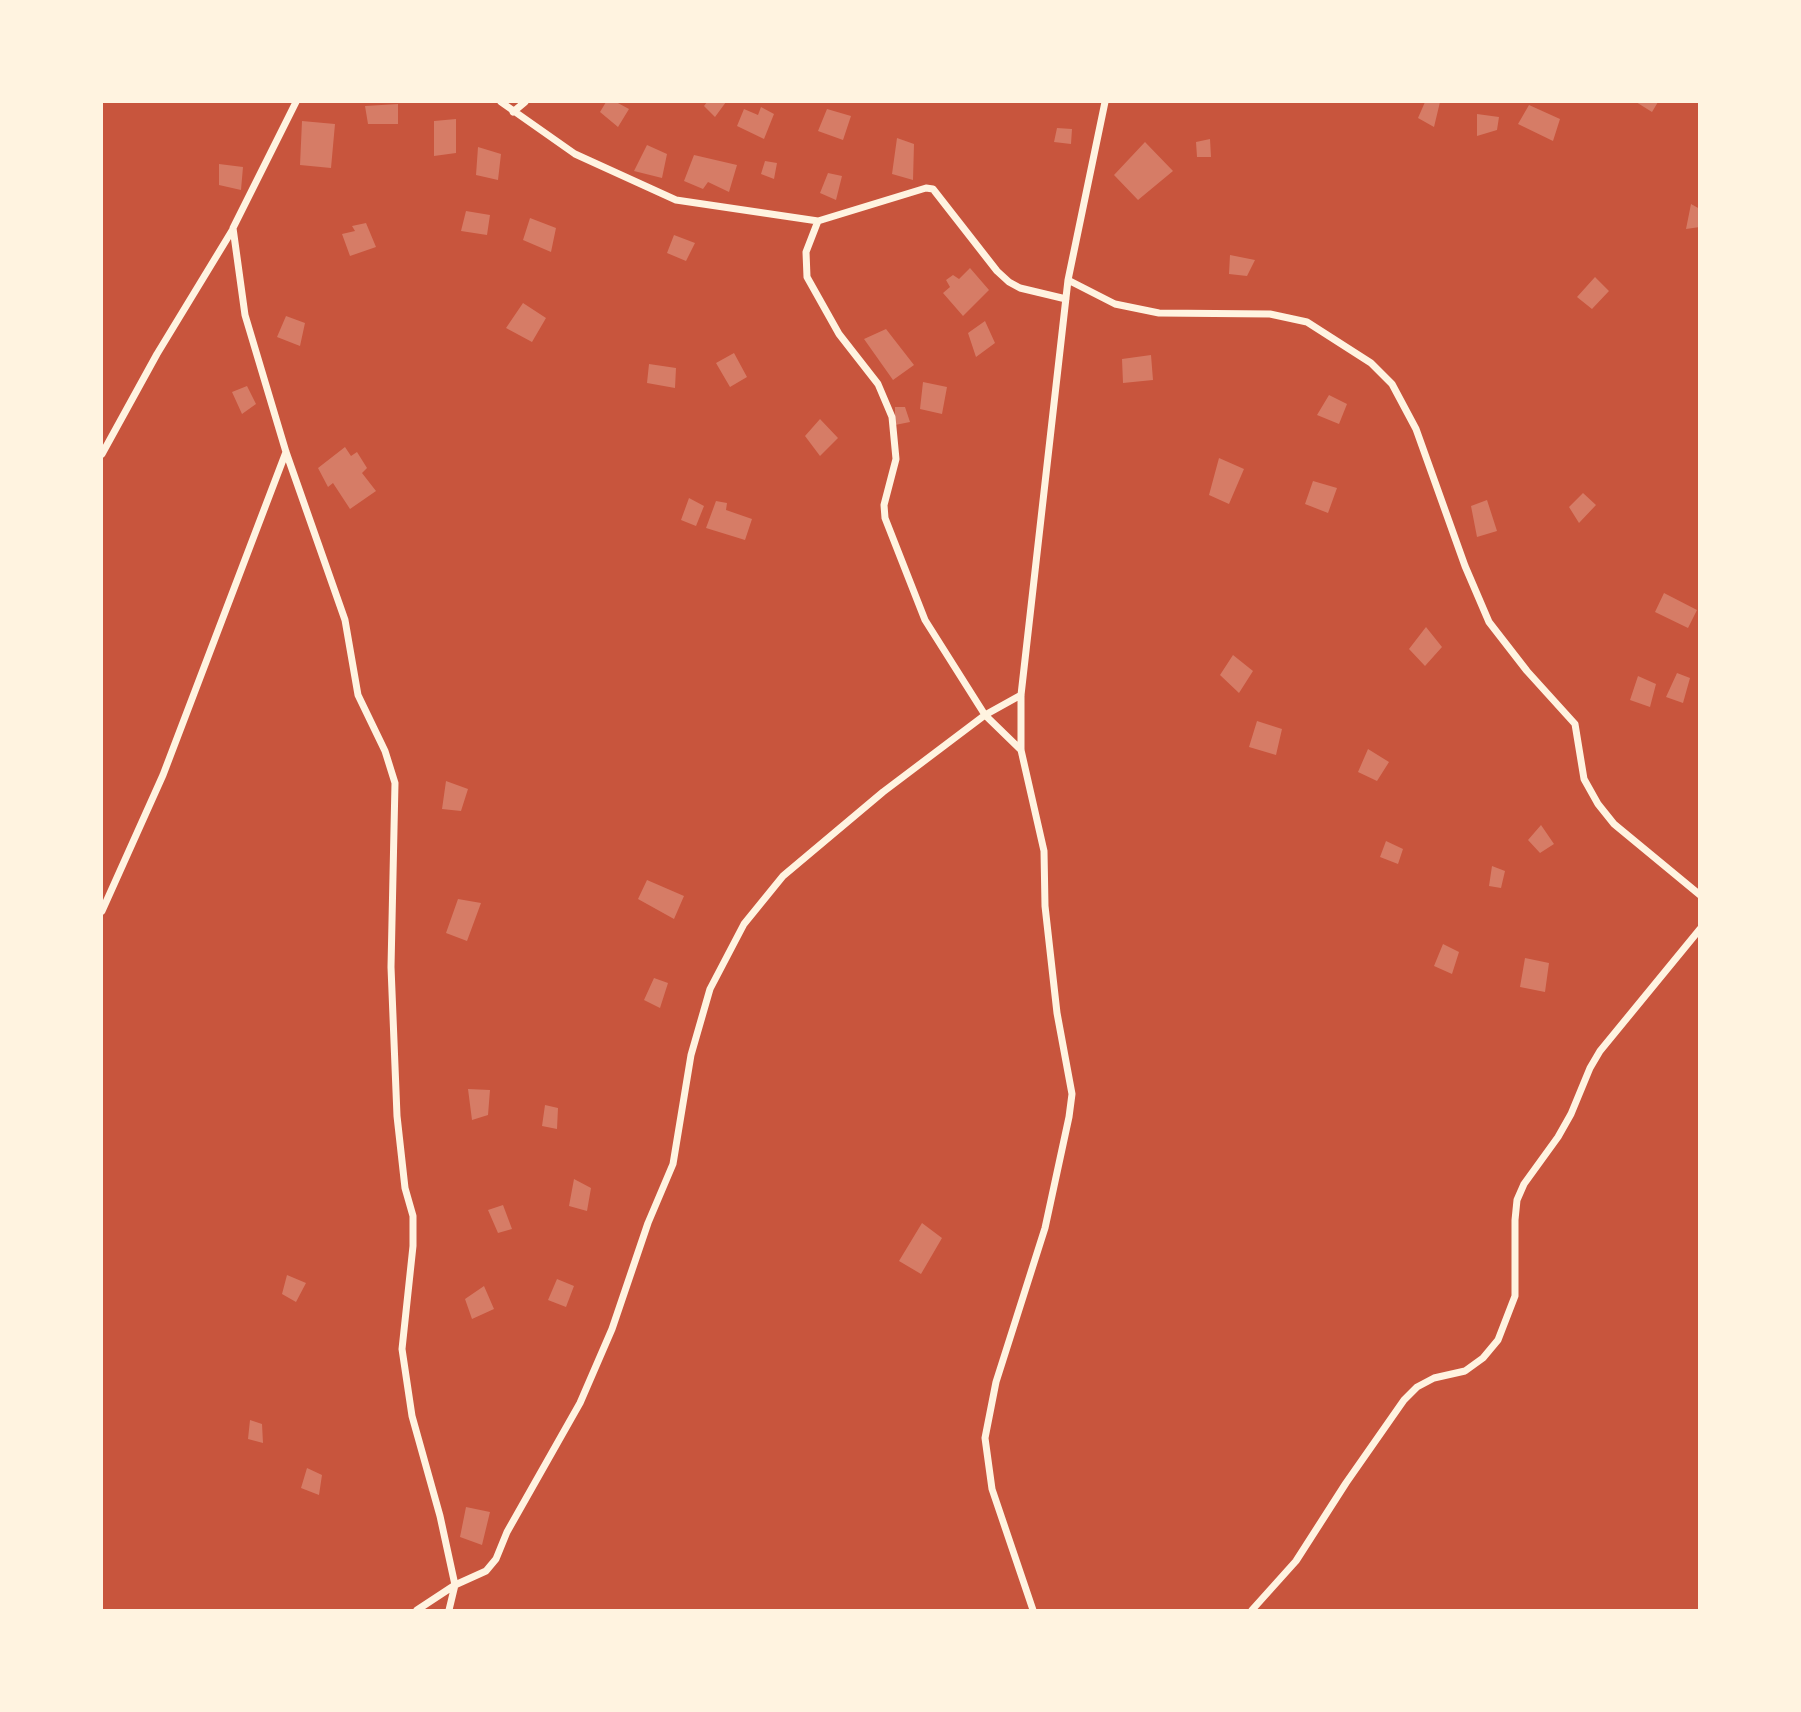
<!DOCTYPE html>
<style>
body{margin:0}
#map{position:relative;width:1801px;height:1712px;overflow:hidden;background:#c8553d;font-family:"Sofia Sans Condensed",sans-serif}
canvas{display:block}
.frame{position:absolute;inset:0;border:103px solid #fff3e0;pointer-events:none}
</style>
<div id="map">
<canvas width="1801" height="1712"></canvas>
<div class="frame"></div>
</div>
<script>
const g = document.querySelector('canvas').getContext('2d');
g.lineJoin = 'round';
function paint(path, color) { g.fillStyle = color; g.fill(path, 'evenodd'); }
const toPath = rows => new Path2D(rows.map(r => 'M' + r).join(''));
function trace(path, color, width, dash) { g.strokeStyle = color; g.lineWidth = width; g.lineCap = dash ? 'butt' : 'round'; g.setLineDash(dash || []); g.stroke(path); }
paint(toPath([
 [606,102,616,102,629,109,618,127,600,112],
 [707,102,726,102,715,117,704,106],
 [1425,102,1440,102,1434,127,1418,118],
 [1636,102,1658,102,1652,112],
 [398,104,398,124,368,124,365,106],
 [1529,105,1560,119,1553,141,1518,124],
 [761,107,774,114,764,139,737,126,744,109,758,115],
 [827,109,851,116,843,140,818,131],
 [1477,114,1499,117,1497,130,1477,136],
 [456,119,456,153,434,156,434,121],
 [302,121,335,124,331,168,300,165],
 [1057,128,1072,129,1071,144,1054,142],
 [897,138,914,144,913,180,892,174],
 [1210,139,1211,157,1197,157,1196,142],
 [1145,142,1173,171,1138,200,1114,175],
 [647,145,667,154,662,178,634,171],
 [478,147,501,154,498,180,476,175],
 [694,155,737,165,729,192,708,182,703,189,684,181],
 [765,161,777,163,774,179,761,174],
 [219,164,243,167,241,190,219,185],
 [828,173,842,176,836,200,820,193],
 [1691,204,1700,209,1700,227,1686,229],
 [466,211,490,215,487,235,461,231],
 [530,218,556,228,551,252,523,240],
 [366,223,376,247,350,256,342,234,355,231,352,226],
 [674,235,695,243,686,261,667,253],
 [1230,255,1255,260,1247,276,1229,274],
 [970,268,989,290,963,316,943,293,950,287,946,280,953,275,959,279],
 [1595,277,1609,291,1592,309,1577,297],
 [523,303,546,318,532,342,506,328],
 [286,316,305,323,300,346,277,337],
 [985,321,995,343,976,357,968,333],
 [886,329,914,365,893,380,864,339],
 [734,353,747,377,730,387,716,363],
 [1151,355,1153,380,1123,383,1122,359],
 [649,364,676,368,675,388,647,383],
 [923,382,947,387,942,414,920,409],
 [247,386,256,404,242,414,232,392],
 [1329,395,1347,404,1339,424,1317,415],
 [895,407,905,407,910,422,895,425],
 [820,419,838,438,820,456,805,436],
 [345,447,351,456,357,452,367,468,362,473,376,491,350,509,333,483,328,487,318,468],
 [1219,458,1244,469,1229,504,1209,495],
 [1313,481,1337,488,1328,513,1305,504],
 [1583,493,1596,505,1579,523,1569,507],
 [689,498,704,506,696,526,681,520],
 [1487,500,1497,531,1477,537,1471,506],
 [716,501,727,503,726,510,752,519,745,540,706,528],
 [1664,593,1697,610,1688,628,1655,612],
 [1426,627,1442,647,1425,666,1409,649],
 [1233,655,1253,671,1239,693,1220,675],
 [1677,673,1690,678,1683,703,1666,697],
 [1638,676,1656,684,1650,707,1630,700],
 [1257,721,1282,729,1276,755,1249,747],
 [1368,749,1389,762,1377,781,1358,772],
 [446,781,468,789,461,811,442,809],
 [1541,825,1554,844,1540,853,1528,840],
 [1386,841,1403,849,1398,864,1380,857],
 [1492,866,1505,871,1501,888,1489,886],
 [647,880,684,896,674,919,638,899],
 [458,899,481,903,467,941,446,933],
 [1443,944,1459,952,1452,974,1434,966],
 [1525,958,1549,963,1545,992,1520,987],
 [654,978,668,983,660,1008,644,1000],
 [468,1089,490,1090,488,1115,472,1120],
 [545,1105,558,1108,557,1129,542,1126],
 [574,1179,591,1188,587,1211,569,1206],
 [503,1205,512,1229,498,1233,488,1210],
 [922,1223,942,1238,921,1274,899,1261],
 [287,1275,306,1283,296,1302,282,1294],
 [557,1279,574,1286,566,1307,548,1300],
 [484,1286,494,1309,472,1319,465,1299],
 [250,1420,262,1424,263,1443,248,1439],
 [307,1468,322,1475,319,1495,301,1488],
 [466,1507,490,1512,482,1545,460,1537]
]), '#d67c66');
trace(toPath([
 [296,102,233,228,245,315,286,452,345,620,358,695,385,751,395,783,391,967,397,1116,405,1188,413,1216,413,1246,402,1349,412,1416,440,1516,455,1585,449,1610],
 [501,102,575,154,676,200,818,221,926,188,933,189,997,271,1009,282,1020,288,1066,299],
 [513,112,525,102],
 [818,221,806,252,807,277,839,334,878,384,892,417,896,459,884,505,885,518,925,620,985,715,1021,750],
 [1068,280,1115,304,1159,313,1270,314,1307,322,1371,363,1392,384,1416,429,1465,566,1489,622,1527,671,1575,724,1584,779,1598,804,1614,824,1700,895],
 [102,454,157,354,233,229],
 [102,911,163,775,286,452],
 [417,1610,455,1585,486,1571,496,1559,507,1532,580,1403,612,1329,648,1223,673,1164,691,1055,710,989,744,924,783,876,883,792,985,715,1021,695],
 [1033,1610,992,1489,985,1438,996,1382,1045,1228,1069,1117,1072,1094,1057,1013,1045,906,1044,851,1021,750,1021,695,1068,280,1105,102],
 [1252,1610,1296,1561,1346,1483,1404,1400,1417,1387,1434,1378,1465,1371,1483,1358,1498,1340,1515,1296,1515,1220,1517,1200,1524,1184,1558,1137,1571,1114,1590,1068,1600,1051,1700,929]
]), '#fff3e0', 7);
</script>
